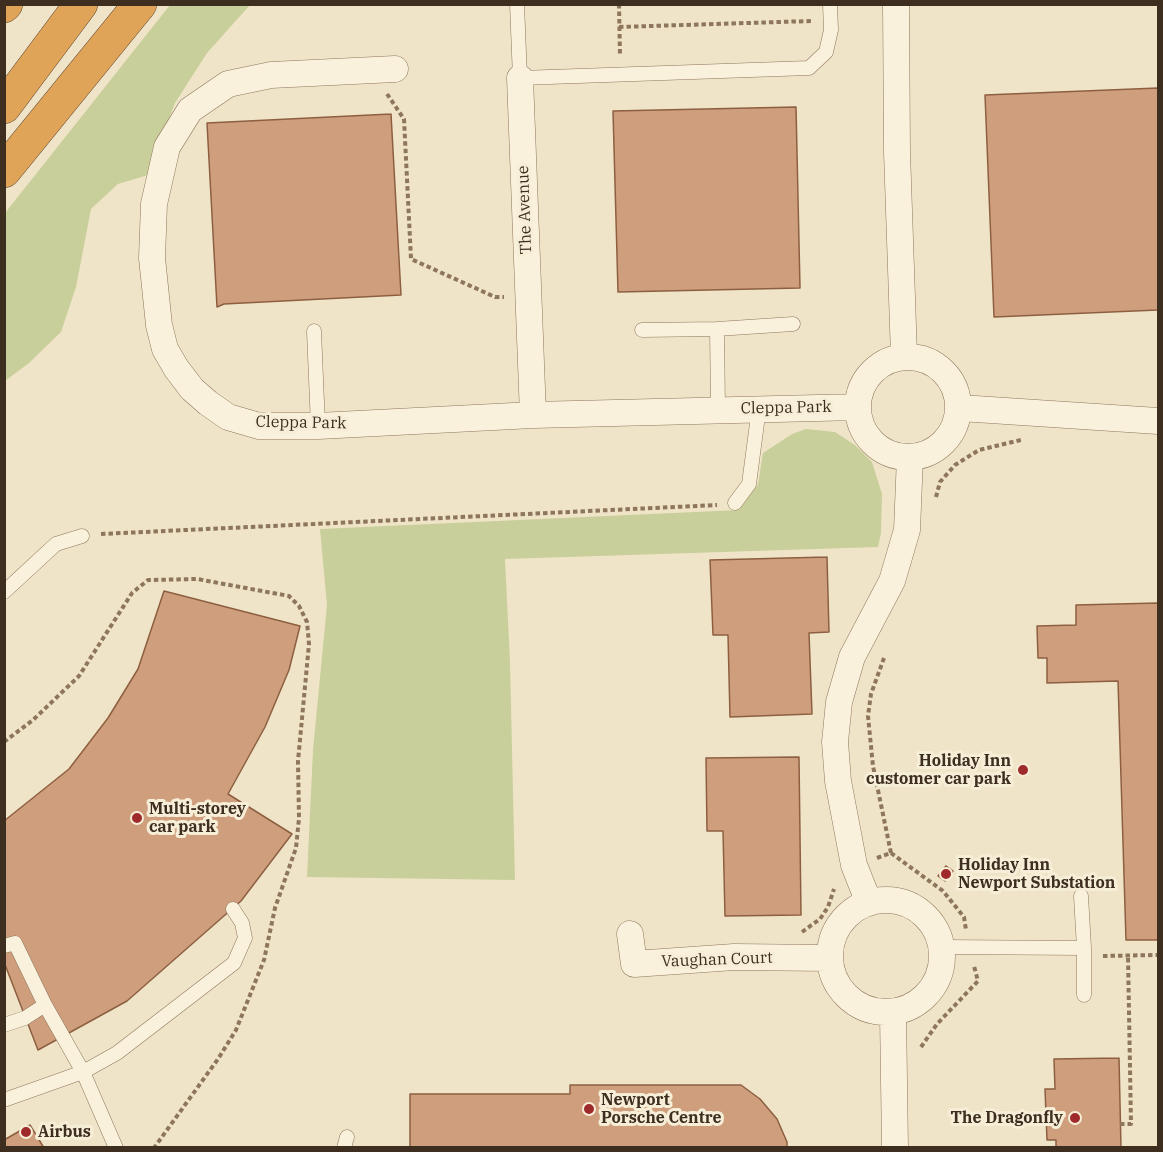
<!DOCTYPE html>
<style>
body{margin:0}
#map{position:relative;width:1163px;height:1152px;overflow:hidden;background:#f0e4c8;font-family:"IBM Plex Serif",serif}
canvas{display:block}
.frame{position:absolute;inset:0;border:6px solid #3d2e20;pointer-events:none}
</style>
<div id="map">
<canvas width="1163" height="1152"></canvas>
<div class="frame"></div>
</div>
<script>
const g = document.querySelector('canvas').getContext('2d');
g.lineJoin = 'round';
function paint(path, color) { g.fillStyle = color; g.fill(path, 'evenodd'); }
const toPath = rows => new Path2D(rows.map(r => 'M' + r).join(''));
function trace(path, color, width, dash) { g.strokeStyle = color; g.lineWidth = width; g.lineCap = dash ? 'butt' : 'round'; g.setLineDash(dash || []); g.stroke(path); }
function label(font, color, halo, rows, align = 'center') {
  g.font = font + ' "IBM Plex Serif",serif'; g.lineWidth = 6; g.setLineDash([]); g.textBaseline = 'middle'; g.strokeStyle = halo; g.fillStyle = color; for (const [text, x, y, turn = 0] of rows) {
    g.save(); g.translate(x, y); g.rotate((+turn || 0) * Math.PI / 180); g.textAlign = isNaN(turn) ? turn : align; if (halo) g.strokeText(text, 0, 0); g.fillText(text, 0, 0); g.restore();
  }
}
paint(toPath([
 [170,5,250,5,207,53,175,103,148,175,118,184,91,209,76,287,61,332,29,363,5,381,5,213],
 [806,429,835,432,855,445,872,462,882,494,881,533,878,547,505,559,510,662,515,880,307,877,313,750,327,605,320,529,739,510,758,484,763,453,792,434]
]), '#c9cf9b');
const building = toPath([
 [1158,88,1158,310,994,317,985,95,1158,88],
 [796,107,800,288,618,292,613,111,796,107],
 [391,114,401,295,224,304,217,307,207,123,391,114],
 [827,557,829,632,809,633,812,714,730,717,728,635,713,635,710,560,827,557],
 [164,591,300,626,289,670,265,727,228,794,292,834,241,901,127,1001,38,1050,4,962,4,821,69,769,108,718,138,669,164,591],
 [1158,603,1158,940,1126,940,1118,681,1047,683,1047,658,1038,658,1037,626,1076,625,1076,605,1158,603],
 [799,757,801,915,725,916,723,831,707,831,706,758,799,757],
 [946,866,953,871,945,881,938,876,946,866],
 [1119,1058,1121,1148,1056,1148,1056,1140,1047,1140,1045,1089,1055,1089,1054,1059,1119,1058],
 [570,1085,741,1085,760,1099,777,1119,787,1142,787,1148,410,1148,410,1094,570,1094,570,1085],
 [30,1125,44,1148,4,1148,4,1140,30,1125]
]);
paint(building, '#cf9f7d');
trace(building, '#8d5f41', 1.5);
const lane = toPath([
 [517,4,520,78,809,68,826,52,831,30,830,4],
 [717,329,718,409],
 [642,330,717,329,793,324],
 [314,331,318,426],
 [735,503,749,484,759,408],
 [4,592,56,544,82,536],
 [1081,896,1084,948,1084,995],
 [4,946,15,943,45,1005,83,1072,117,1053,234,963,245,938,242,923,233,909],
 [941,947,1084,948],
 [4,1025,25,1018,45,1005],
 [4,1100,83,1072,116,1148],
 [344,1148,347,1137]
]);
const street = toPath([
 [896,4,897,152,904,356],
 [395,69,271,75,228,84,190,110,167,147,154,204,152,258,159,325,165,349,176,368,192,389,208,403,228,417,259,426,318,426,533,415,858,407],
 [520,78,533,415],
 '858 407a50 50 0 1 1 100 0a50 50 0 1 1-100 0Z',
 [960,408,1158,421],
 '830 956a56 56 0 1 1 112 0a56 56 0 1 1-112 0Z',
 [869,903,854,865,838,781,835,742,839,702,852,657,892,581,907,530,910,457],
 [630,934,634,964,734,957,830,958],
 [893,1013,895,1148]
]);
const highway = toPath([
 [4,6,6,4],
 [4,107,81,4],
 [4,171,140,4]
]);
trace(lane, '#8d765c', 15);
trace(street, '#8d765c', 27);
trace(highway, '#5b4430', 34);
trace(toPath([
 [619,4,620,56],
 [619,27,811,21],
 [387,94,404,119,411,259,495,297,504,297],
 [936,497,940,482,955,465,979,450,1021,440],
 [101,534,717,505],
 [4,742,33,720,79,676,132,593,148,580,197,579,289,596,299,606,307,622,309,644,298,761,299,818,296,848,275,908,264,960,236,1030,218,1059,154,1148],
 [891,853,943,891,964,917,966,930],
 [877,858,891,853,873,766,868,716,871,694,884,658],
 [802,932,820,919,828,907,834,889],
 [1103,956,1158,955],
 [921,1047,937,1024,978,981,974,966],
 [1120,1124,1131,1124,1128,956]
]), '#8d765c', 4, [4.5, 3]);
trace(lane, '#faf1dc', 14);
trace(street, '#faf1dc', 26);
trace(highway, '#e0a458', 33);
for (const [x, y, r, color] of [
 [1023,770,6,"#9e2a2b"],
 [137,818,6,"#9e2a2b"],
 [946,874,6,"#9e2a2b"],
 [589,1109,6,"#9e2a2b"],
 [1075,1118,6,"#9e2a2b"],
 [26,1132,6,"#9e2a2b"]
]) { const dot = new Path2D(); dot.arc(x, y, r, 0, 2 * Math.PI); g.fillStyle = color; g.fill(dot); trace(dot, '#f7eed8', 2); }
label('16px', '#3d2e20', '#f7eed8', [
 ["The Avenue",525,210,-92],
 ["Cleppa Park",786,408,-1],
 ["Cleppa Park",301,423,1],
 ["Vaughan Court",717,960,-2]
]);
label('bold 16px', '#3d2e20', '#f7eed8', [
 ["Holiday Inn",1011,761,"right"],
 ["customer car park",1011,779,"right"],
 ["Multi-storey",149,809],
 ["car park",149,827],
 ["Holiday Inn",958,865],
 ["Newport Substation",958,883],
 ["Newport",601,1100],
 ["Porsche Centre",601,1118],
 ["The Dragonfly",1063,1118,"right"],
 ["Airbus",38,1132]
], 'left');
</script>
